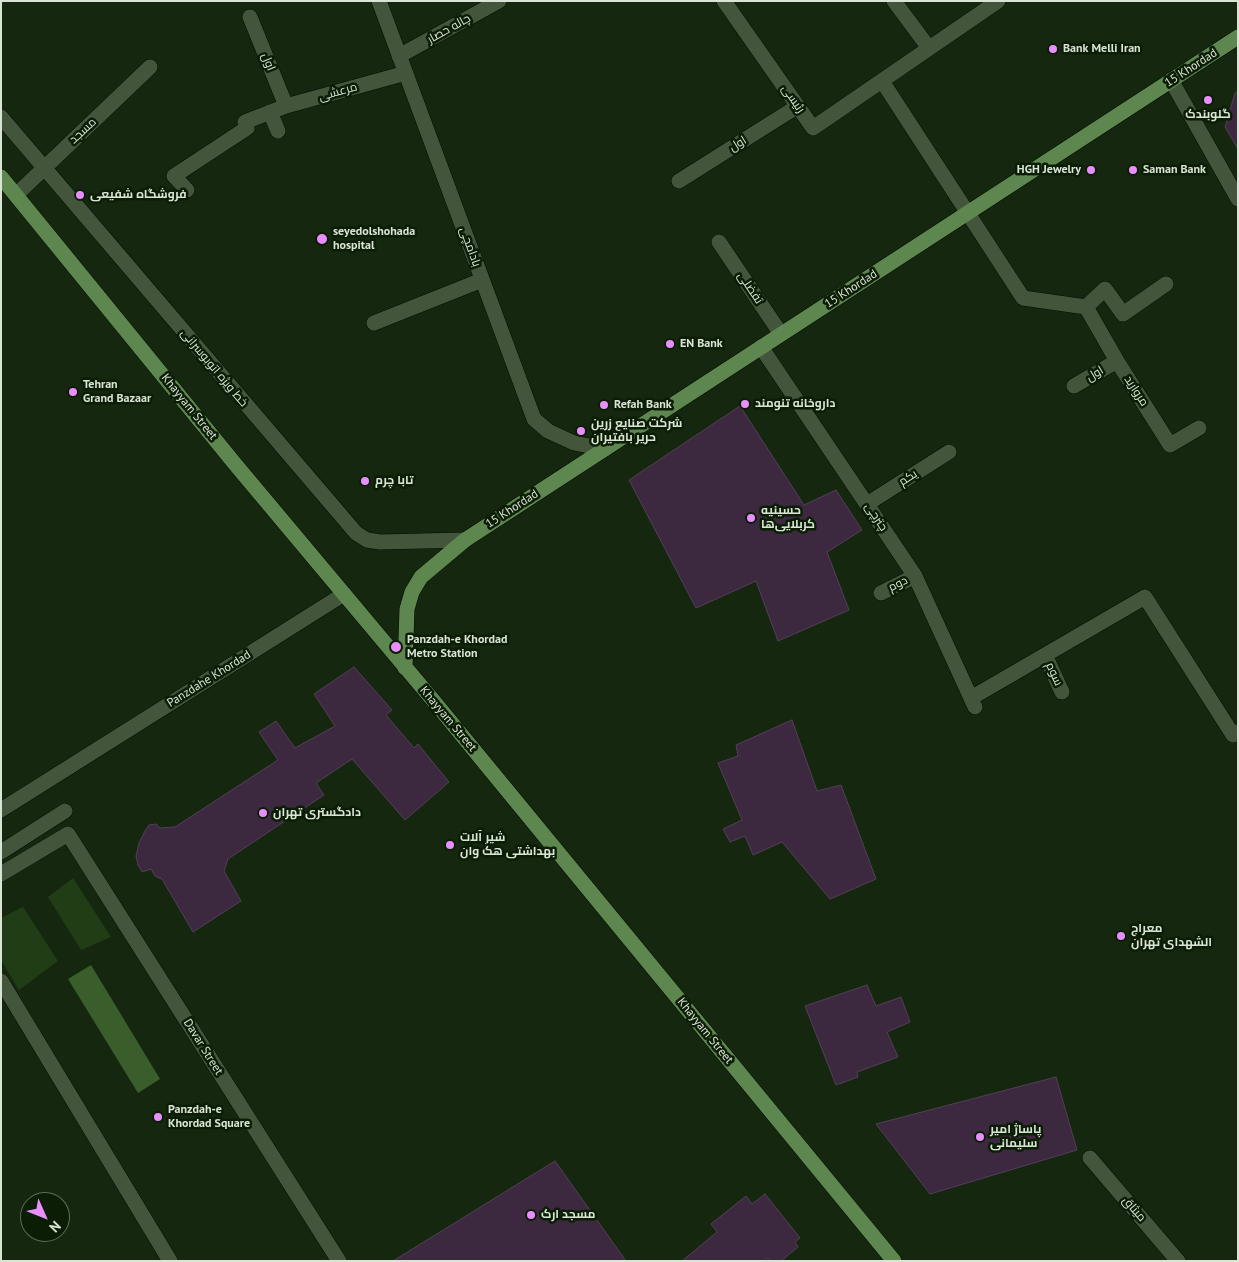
<!DOCTYPE html>
<meta charset="utf-8">
<style>
body{margin:0}
#map{position:relative;width:1239px;height:1262px;overflow:hidden;background:#16270f;font-family:"PT Sans",sans-serif}
canvas{display:block}
.frame{position:absolute;inset:0;border:2px solid #d9e4d5;pointer-events:none}
.north{position:absolute;left:20px;top:1192px;width:50px;height:50px;box-sizing:border-box;background:#0c1d06;border:1px solid #5e6d59;border-radius:50%;rotate:134deg;font-size:14px;font-weight:700;line-height:20px;text-align:center;color:#d9e4d5}
.north::after{content:'';display:block;margin:auto;width:18px;height:22px;background:#e98efe;clip-path:polygon(50% 0,100% 100%,50% 72%,0 100%)}
</style>
<div id="map">
<canvas width="1239" height="1262"></canvas>
<div class="frame"></div>
<div class="north">N</div>
</div>
<script>
const g = document.querySelector('canvas').getContext('2d');
g.lineJoin = 'round';
function paint(path, color) { g.fillStyle = color; g.fill(path, 'evenodd'); }
const toPath = rows => new Path2D(rows.map(r => 'M' + r).join(''));
function trace(path, color, width, dash) { g.strokeStyle = color; g.lineWidth = width; g.lineCap = dash ? 'butt' : 'round'; g.setLineDash(dash || []); g.stroke(path); }
function label(font, color, halo, rows, align = 'center') {
  g.font = font + ' "PT Sans",Cairo,sans-serif'; g.lineWidth = 5; g.setLineDash([]); g.textBaseline = 'middle'; g.strokeStyle = halo; g.fillStyle = color; for (const [text, x, y, turn = 0] of rows) {
    g.save(); g.translate(x, y); g.rotate((+turn || 0) * Math.PI / 180); g.textAlign = isNaN(turn) ? turn : align; if (halo) g.strokeText(text, 0, 0); g.fillText(text, 0, 0); g.restore();
  }
}
paint(toPath([
 [73,878,111,937,81,950,48,897],
 [23,907,58,961,19,990,1,960,1,918]
]), '#213d16');
paint(toPath([
 [91,965,160,1079,138,1093,68,979]
]), '#395d2b');
const building = toPath([
 [1238,91,1238,149,1225,127,1235,93,1238,91],
 [740,406,804,505,836,490,862,530,827,552,849,610,778,641,756,581,696,608,629,480,740,406],
 [354,667,392,710,386,715,414,748,418,744,449,782,405,820,352,759,316,783,324,795,228,859,224,871,241,901,193,932,162,879,155,876,151,869,142,872,138,865,136,856,139,843,145,831,149,825,156,824,160,828,175,827,278,760,259,732,276,721,295,748,335,726,314,694,354,667],
 [792,720,817,791,841,785,876,879,830,899,782,842,753,855,745,836,730,842,723,829,742,820,718,763,738,756,736,745,792,720],
 [867,985,876,1006,901,997,910,1022,887,1032,898,1057,857,1072,858,1077,836,1085,805,1006,867,985],
 [1056,1077,1077,1150,930,1194,876,1124,1056,1077],
 [555,1161,626,1261,393,1261,555,1161],
 [765,1194,800,1238,795,1242,798,1247,781,1261,770,1261,768,1258,764,1261,682,1261,717,1232,711,1224,746,1196,752,1204,765,1194]
]);
paint(building, '#3c2940');
trace(building, '#533f58', 1);
const minor = toPath([
 [379,1,534,419,548,431,574,443,605,449],
 [724,1,813,128,998,1],
 [894,1,929,48],
 [250,17,286,106],
 [399,56,499,1],
 [1171,80,1238,199],
 [882,81,1023,298,1086,307,1117,361,1170,445,1199,428],
 [270,112,278,131],
 [1,117,356,533,367,540,380,542,465,540],
 [679,181,798,106],
 [187,190,174,176,247,128,245,122,286,106,406,73],
 [16,195,150,67],
 [719,242,781,334],
 [1086,307,1105,289,1123,314,1166,284],
 [374,323,482,280],
 [761,347,915,576,975,707],
 [1074,386,1117,361],
 [867,504,949,452],
 [881,593,915,576],
 [1045,655,1062,692],
 [971,698,1145,597,1233,735,1238,732],
 [1,810,344,594],
 [1,852,65,811],
 [1,874,68,834,339,1261],
 [1,981,170,1261],
 [1090,1158,1178,1261]
]);
const major = toPath([
 [1,177,235,464,432,699,894,1261],
 [405,668,407,609,412,592,421,577,465,540,1238,37]
]);
trace(minor, '#020f00', 16);
trace(major, '#020f00', 16);
trace(minor, '#43563c', 15);
trace(major, '#5e874f', 15);
for (const [x, y, r, color] of [
 [1053,49,5,"#e98efe"],
 [1208,100,5,"#e98efe"],
 [1091,170,5,"#e98efe"],
 [1133,170,5,"#e98efe"],
 [80,195,5,"#e98efe"],
 [322,239,6,"#e98efe"],
 [670,344,5,"#e98efe"],
 [73,392,5,"#e98efe"],
 [745,404,5,"#e98efe"],
 [604,405,5,"#e98efe"],
 [581,431,5,"#e98efe"],
 [365,481,5,"#e98efe"],
 [751,518,5,"#e98efe"],
 [396,647,6,"#e98efe"],
 [263,813,5,"#e98efe"],
 [450,845,5,"#e98efe"],
 [1121,936,5,"#e98efe"],
 [158,1117,5,"#e98efe"],
 [980,1137,5,"#e98efe"],
 [531,1215,5,"#e98efe"]
]) { const dot = new Path2D(); dot.arc(x, y, r, 0, 2 * Math.PI); g.fillStyle = color; g.fill(dot); trace(dot, '#0c1d06', 2); }
label('12px', '#d9e4d5', '#0c1d06', [
 ["چاله حصار",449,29,-29],
 ["اول",268,62,68],
 ["15 Khordad",1191,68,-33],
 ["مرعشی",338,92,-16],
 ["رئیسی",793,99,55],
 ["مسجد",83,131,-43],
 ["اول",738,144,-32],
 ["بادامچی",470,247,70],
 ["تفضلی",750,288,56],
 ["15 Khordad",851,289,-33],
 ["خط ویژه اتوبوسرانی",214,368,50],
 ["اول",1095,374,-31],
 ["مروارید",1136,391,57],
 ["Khayyam Street",189,407,51],
 ["یکم",908,478,-33],
 ["15 Khordad",512,509,-33],
 ["چترچی",876,517,56],
 ["دوم",898,584,-27],
 ["سوم",1054,674,65],
 ["Panzdahe Khordad",209,679,-32],
 ["Khayyam Street",448,719,50],
 ["Khayyam Street",705,1031,51],
 ["Davar Street",203,1047,58],
 ["میثاق",1134,1209,49]
]);
label('bold 12px', '#d9e4d5', '#0c1d06', [
 ["Bank Melli Iran",1063,49],
 ["گلوبندک",1208,115,"center"],
 ["HGH Jewelry",1081,170,"right"],
 ["Saman Bank",1143,170],
 ["فروشگاه شفيعی",90,195],
 ["seyedolshohada",333,232],
 ["hospital",333,246],
 ["EN Bank",680,344],
 ["Tehran",83,385],
 ["Grand Bazaar",83,399],
 ["داروخانه تنومند",755,404],
 ["Refah Bank",614,405],
 ["شرکت صنایع زرین",591,424],
 ["حریر بافتیران",591,438],
 ["تابا چرم",375,481],
 ["حسینیه",761,511],
 ["کربلایی‌ها",761,525],
 ["Panzdah-e Khordad",407,640],
 ["Metro Station",407,654],
 ["دادگستری تهران",273,813],
 ["شیر آلات",460,838],
 ["بهداشتی هک وان",460,852],
 ["معراج",1131,929],
 ["الشهدای تهران",1131,943],
 ["Panzdah-e",168,1110],
 ["Khordad Square",168,1124],
 ["پاساژ امیر",990,1130],
 ["سلیمانی",990,1144],
 ["مسجد ارک",541,1215]
], 'left');
</script>
